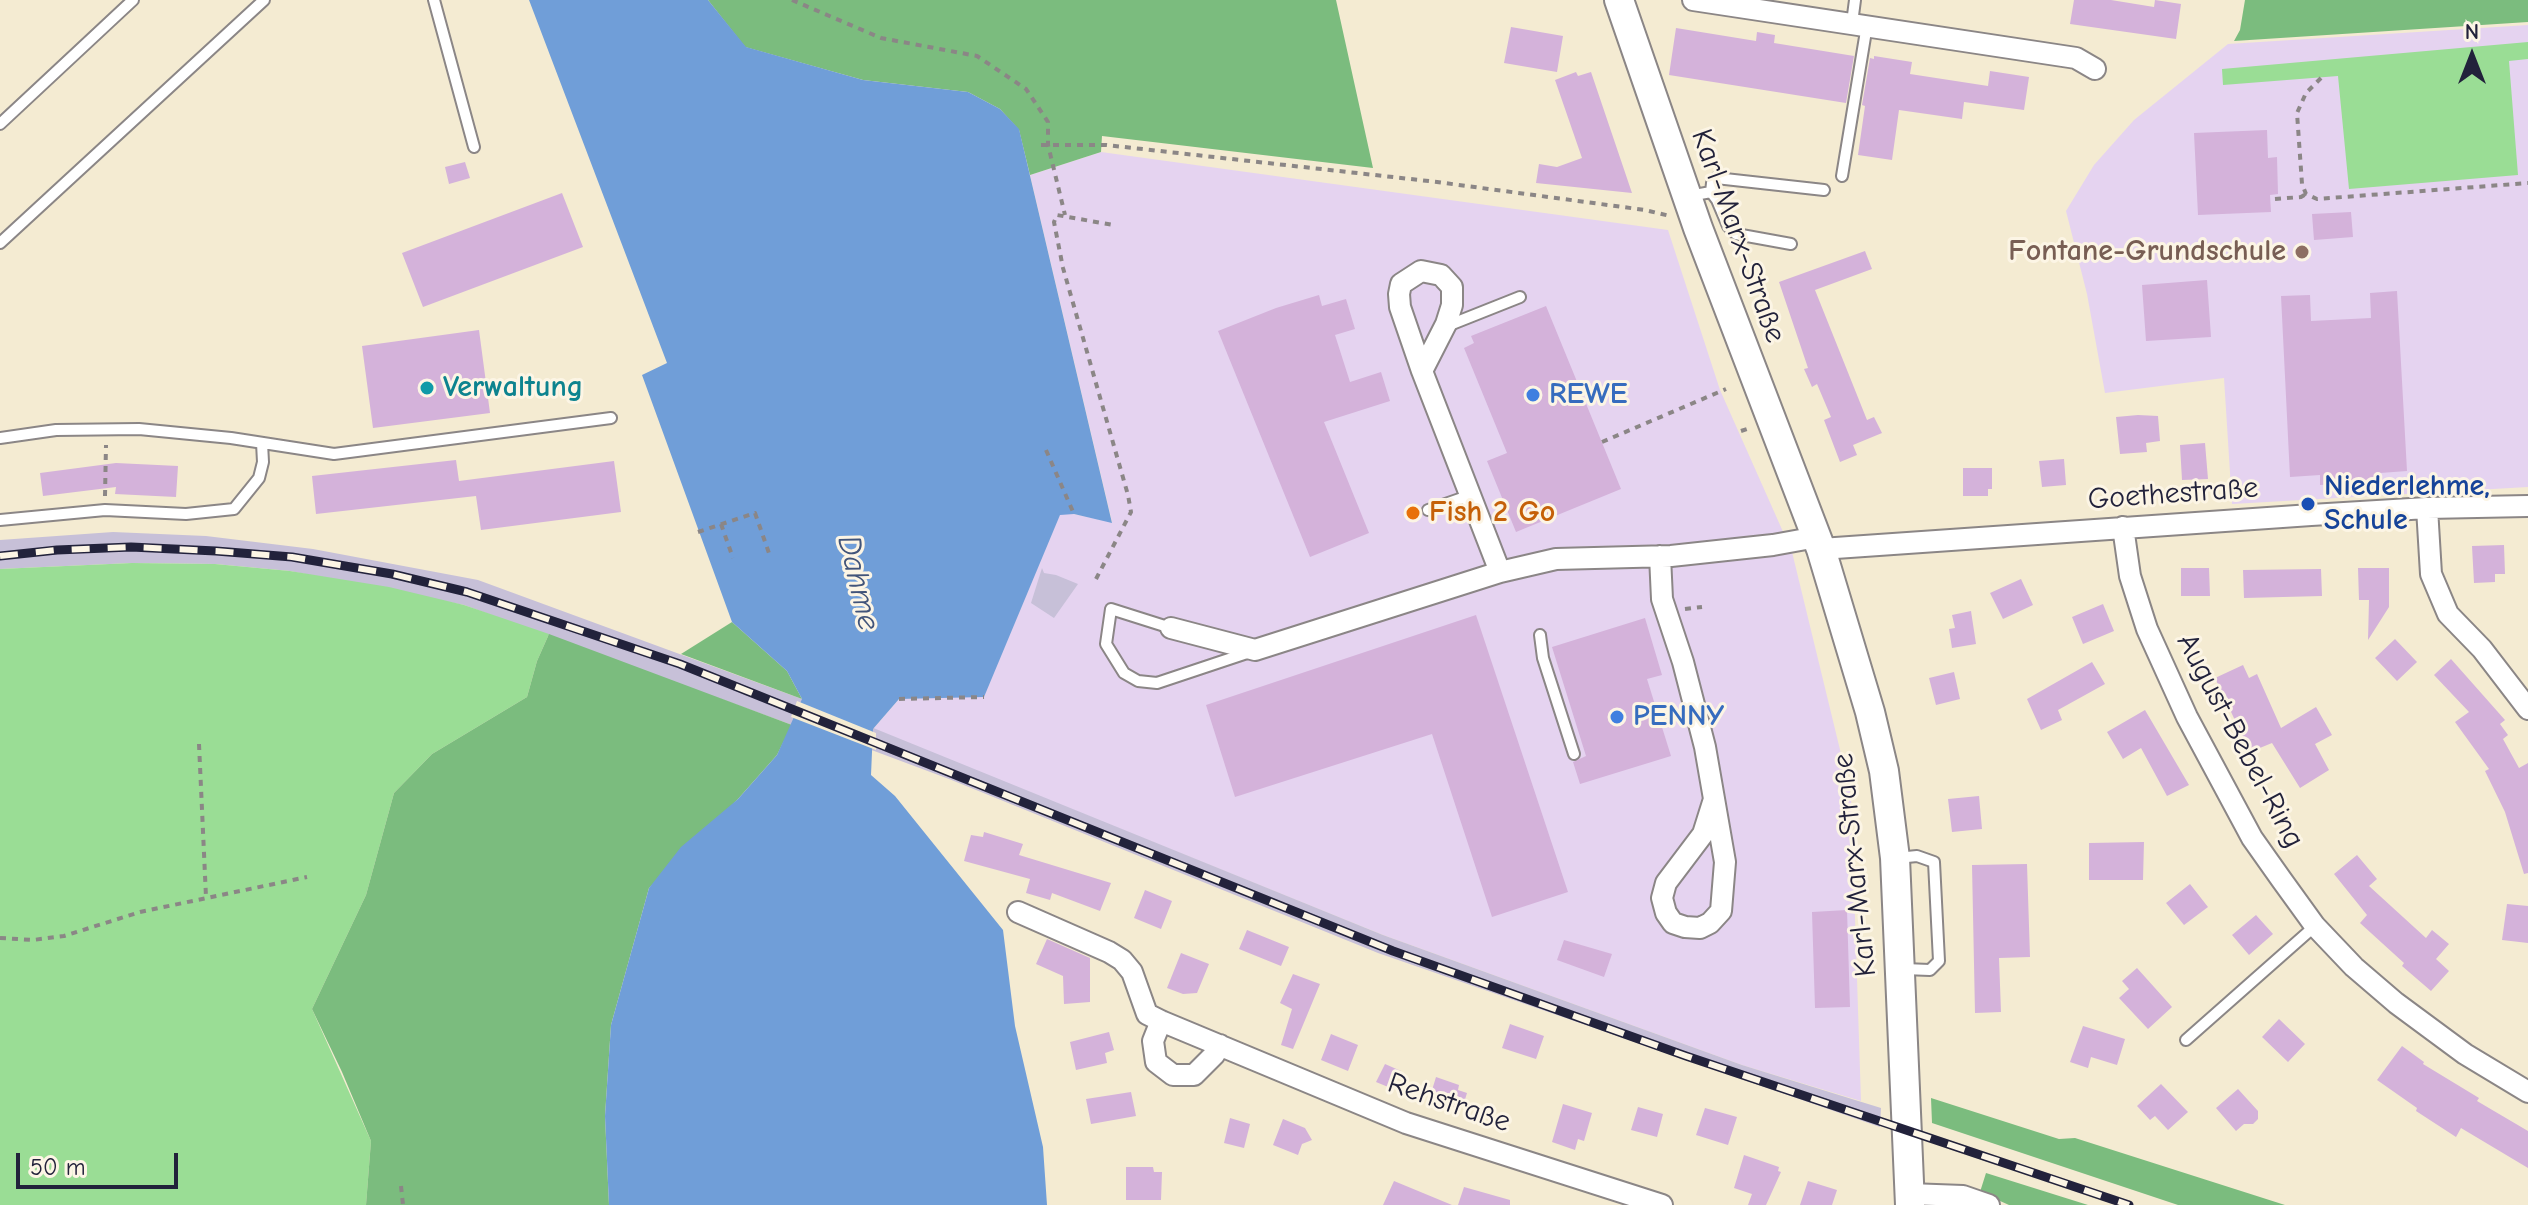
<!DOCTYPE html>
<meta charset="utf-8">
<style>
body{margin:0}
#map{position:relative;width:2528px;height:1205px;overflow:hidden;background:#f4ebd2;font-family:"Comic Neue",sans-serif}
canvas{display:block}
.north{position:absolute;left:2432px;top:16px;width:80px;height:80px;-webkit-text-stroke:6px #fcf5e5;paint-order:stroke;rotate:0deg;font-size:22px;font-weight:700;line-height:32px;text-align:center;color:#22223b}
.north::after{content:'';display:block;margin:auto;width:28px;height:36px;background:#22223b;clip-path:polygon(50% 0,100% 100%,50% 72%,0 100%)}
.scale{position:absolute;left:16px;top:1153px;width:162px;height:36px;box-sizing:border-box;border:4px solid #22223b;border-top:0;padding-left:10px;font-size:24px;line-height:28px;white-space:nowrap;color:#22223b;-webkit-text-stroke:6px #fcf5e5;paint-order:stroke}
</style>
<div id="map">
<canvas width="2528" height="1205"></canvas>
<div class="north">N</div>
<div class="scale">50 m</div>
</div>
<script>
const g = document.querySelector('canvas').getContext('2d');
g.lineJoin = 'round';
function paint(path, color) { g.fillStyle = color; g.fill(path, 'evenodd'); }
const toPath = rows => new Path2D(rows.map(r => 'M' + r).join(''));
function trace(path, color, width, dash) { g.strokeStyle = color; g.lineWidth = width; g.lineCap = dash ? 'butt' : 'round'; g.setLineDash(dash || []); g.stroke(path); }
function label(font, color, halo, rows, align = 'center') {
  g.font = font + ' "Comic Neue",sans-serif'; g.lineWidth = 6; g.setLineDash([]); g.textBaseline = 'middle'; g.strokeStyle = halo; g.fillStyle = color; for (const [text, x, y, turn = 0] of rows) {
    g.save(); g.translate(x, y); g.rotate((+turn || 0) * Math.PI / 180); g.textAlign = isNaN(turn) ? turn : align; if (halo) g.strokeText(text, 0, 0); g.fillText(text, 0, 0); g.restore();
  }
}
paint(toPath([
 [2528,25,2528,487,2232,504,2224,378,2105,393,2087,294,2066,211,2094,165,2134,120,2228,44],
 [1101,152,1668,230,1720,390,1792,552,1851,795,1861,1101,1742,1065,1383,935,873,729,899,699,984,696,1060,514,1074,514,1112,522,1030,175]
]), '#e5d3f0');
paint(toPath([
 [113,532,206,536,313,549,478,580,802,699,1383,935,1742,1065,1881,1108,1880,1127,1378,953,949,779,794,721,792,725,464,605,290,571,215,564,132,563,0,569,0,540],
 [1042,568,1044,573,1056,575,1078,584,1054,618,1031,603]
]), '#c7c0d8');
paint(toPath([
 [2528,42,2528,59,2509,61,2518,175,2349,189,2338,76,2223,85,2222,69],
 [132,563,215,564,290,571,389,587,464,605,549,634,537,661,527,697,432,754,394,793,366,895,312,1009,371,1141,366,1205,0,1205,0,569]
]), '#9add95');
paint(toPath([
 [708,0,1336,0,1373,168,1102,136,1101,152,1030,175,1019,130,1000,109,968,92,863,80,745,47],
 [2245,0,2528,0,2528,22,2234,41,2240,30],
 [732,622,787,671,802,699,681,654],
 [549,634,792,725,777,755,738,799,649,888,611,1025,605,1116,609,1205,366,1205,371,1141,342,1072,312,1009,366,895,394,793,432,754,527,697,537,661],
 [1931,1098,2059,1139,2075,1138,2285,1205,2178,1205,1932,1123],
 [1986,1173,2088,1205,2009,1205,1980,1192]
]), '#7bbc7e');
paint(toPath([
 [529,0,708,0,746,47,863,80,968,92,1000,109,1019,129,1112,523,1074,514,1060,515,984,697,899,699,873,729,871,775,895,796,1003,930,1015,1026,1043,1147,1047,1205,609,1205,605,1116,611,1025,649,888,681,847,738,799,777,755,802,699,787,671,732,622,642,375,667,363]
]), '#709ed8');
paint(toPath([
 [797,701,876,733,876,750,791,717]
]), '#f4ebd2');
paint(toPath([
 [2074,0,2111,0,2154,7,2155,0,2181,4,2176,39,2070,24],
 [1511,27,1563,36,1557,72,1504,63],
 [1676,28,1756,41,1757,32,1775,35,1774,43,1854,56,1846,103,1669,75],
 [1874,56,1912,62,1910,74,1988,86,1990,71,2029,77,2024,110,1964,102,1962,119,1899,110,1892,160,1858,155,1865,106,1862,105,1870,58,1874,59],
 [1576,72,1578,76,1591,72,1632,193,1536,183,1539,164,1557,167,1582,158,1555,80],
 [2267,130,2268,158,2277,157,2278,194,2270,195,2271,212,2198,215,2194,133],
 [465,162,470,178,449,184,445,167],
 [562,193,583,247,423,307,402,253],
 [2351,212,2353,237,2314,240,2312,214],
 [1865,251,1872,269,1815,290,1867,420,1874,417,1882,433,1853,445,1857,455,1840,462,1824,420,1831,417,1817,384,1812,387,1804,369,1808,368,1779,282],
 [2207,280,2211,337,2146,341,2142,285],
 [2397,291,2407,471,2380,473,2380,482,2320,485,2320,475,2290,477,2281,296,2310,295,2311,321,2371,318,2370,293],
 [1319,295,1322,306,1346,299,1355,329,1335,335,1350,382,1381,372,1390,401,1324,422,1369,533,1310,557,1218,331,1276,308],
 [1546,306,1621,489,1516,532,1487,461,1507,453,1464,348,1474,343,1471,336],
 [479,330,490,413,373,428,362,346],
 [2138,415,2158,416,2160,441,2146,443,2147,452,2120,454,2116,417],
 [2205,443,2208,479,2182,480,2180,445],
 [2064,459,2066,485,2042,487,2039,461],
 [456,460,459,481,614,461,621,512,481,530,476,496,316,514,312,476],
 [116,463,178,466,176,497,115,494,116,487,43,496,40,473],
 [1963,468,1992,468,1992,489,1988,489,1988,496,1963,496],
 [2504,545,2505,574,2495,574,2495,582,2474,583,2472,546],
 [2181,568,2209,568,2210,596,2181,596],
 [2358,568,2389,568,2389,607,2368,640,2369,600,2359,600],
 [2321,569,2322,596,2244,598,2243,570],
 [2021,579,2033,605,2003,619,1990,593],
 [2103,604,2114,631,2083,644,2072,617],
 [1971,611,1976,644,1952,648,1949,629,1955,628,1952,615],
 [1476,615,1568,892,1492,917,1432,734,1235,797,1206,705],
 [1645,618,1662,675,1647,679,1671,756,1580,784,1573,762,1586,756,1552,647],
 [2395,639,2417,662,2397,681,2375,658],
 [2451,659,2505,720,2500,724,2508,735,2503,739,2519,768,2528,763,2528,873,2524,874,2505,812,2485,771,2489,769,2455,722,2469,712,2434,675],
 [2092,662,2105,684,2058,710,2062,720,2041,730,2027,699],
 [2243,665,2249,678,2257,674,2281,728,2316,707,2332,735,2315,744,2329,770,2300,788,2272,743,2250,752,2215,678],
 [1954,672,1960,699,1936,705,1929,678],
 [2145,710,2189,785,2167,796,2141,748,2123,759,2107,732],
 [1979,796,1982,829,1952,832,1948,799],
 [984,832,1023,844,1019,855,1111,883,1100,911,1052,893,1050,900,1026,893,1030,879,964,861,971,835,983,837],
 [2144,842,2143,880,2089,880,2089,843],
 [2357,855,2377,879,2369,886,2426,938,2432,930,2449,944,2436,959,2449,971,2431,991,2402,966,2404,963,2360,923,2367,915,2334,874],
 [2027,864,2030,957,1999,958,2001,1012,1975,1013,1972,865],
 [2190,884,2208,907,2184,925,2166,903],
 [1145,890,1172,901,1161,929,1134,918],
 [2507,904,2528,906,2528,943,2502,940],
 [1847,910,1850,1007,1815,1008,1812,912],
 [2256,915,2273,934,2249,955,2232,935],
 [1247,930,1289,947,1281,966,1239,949],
 [1047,939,1090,958,1090,1002,1064,1004,1063,976,1036,964],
 [1564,940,1612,954,1604,977,1557,960],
 [1181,953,1209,964,1197,993,1183,994,1167,988],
 [2137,968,2172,1007,2148,1029,2119,998,2129,989,2122,981],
 [1293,974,1320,984,1293,1049,1281,1045,1292,1009,1280,1003],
 [2279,1019,2305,1044,2288,1062,2262,1037],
 [1510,1024,1544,1036,1536,1059,1502,1048],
 [2083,1026,2125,1039,2117,1065,2091,1057,2088,1068,2070,1062],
 [1109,1032,1114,1050,1105,1053,1107,1063,1076,1070,1070,1042],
 [1331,1034,1358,1045,1348,1071,1321,1060],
 [2402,1046,2424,1062,2423,1064,2479,1098,2477,1101,2528,1131,2528,1168,2461,1128,2456,1137,2416,1111,2417,1108,2377,1080],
 [1385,1064,1401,1071,1393,1089,1376,1082],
 [1436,1077,1459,1085,1458,1090,1467,1093,1463,1106,1455,1108,1429,1100],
 [2161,1084,2188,1112,2168,1130,2155,1116,2150,1120,2137,1106],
 [2238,1089,2258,1111,2258,1119,2253,1124,2244,1124,2236,1131,2216,1108],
 [1131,1092,1136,1116,1091,1124,1086,1099],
 [1563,1104,1592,1113,1584,1141,1578,1139,1575,1150,1552,1142],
 [1638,1107,1663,1114,1657,1137,1631,1130],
 [1705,1108,1737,1117,1728,1145,1696,1135],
 [1230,1118,1250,1124,1244,1148,1224,1143],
 [1283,1119,1305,1128,1312,1140,1302,1144,1298,1155,1273,1145],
 [1744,1155,1779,1167,1778,1171,1781,1172,1766,1205,1748,1205,1752,1194,1734,1188],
 [1126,1167,1153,1167,1154,1172,1162,1172,1161,1200,1126,1200],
 [1394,1181,1452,1205,1383,1205],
 [1808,1181,1837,1190,1832,1205,1800,1205],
 [1464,1187,1510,1200,1510,1205,1458,1205]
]), '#d4b2da');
const lane = toPath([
 [434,0,474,147],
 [1852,23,1855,0],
 [0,124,133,0],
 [1842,176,1867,25],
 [1711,192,1712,183,1716,178,1824,190],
 [1689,196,1711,192,1717,200,1728,226,1736,234,1791,244],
 [0,243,264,0],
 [1447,326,1520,297],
 [0,438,56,430,139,429,231,438,334,454,611,418],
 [1428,510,1471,495],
 [0,520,105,510,186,514,234,509,259,478,263,462,262,443],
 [1171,628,1111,609,1106,644,1124,673,1138,681,1157,683,1250,652],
 [1540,635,1543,658,1574,754],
 [1897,858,1917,856,1934,862,1939,961,1930,970,1904,969],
 [2186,1040,2315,926]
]);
const street = toPath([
 [1693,0,2076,58,2095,69],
 [1422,371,1400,307,1399,294,1401,284,1421,271,1441,275,1452,287,1452,305,1446,324,1422,371,1500,572],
 [2427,508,2431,574,2448,614,2482,649,2528,709],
 [2123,527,2130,576,2147,629,2187,717,2252,838,2281,879,2315,926,2354,967,2396,1003,2465,1054,2528,1092],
 [1821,549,2311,515,2427,508,2528,506],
 [1660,556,1662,599,1683,662,1705,747,1725,862,1721,911,1710,923,1700,928,1685,927,1673,923,1666,913,1662,898,1666,883,1703,834,1714,799],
 [1171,628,1255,650,1500,572,1556,559,1671,556,1773,545,1817,537],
 [1018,912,1109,952,1122,960,1132,972,1147,1014,1161,1021,1406,1123,1662,1205],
 [1161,1021,1153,1041,1156,1062,1173,1075,1194,1075,1214,1055,1220,1045],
 [1909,1194,1963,1196,1989,1205]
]);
const secondary = toPath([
 [1619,0,1698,228,1821,549,1870,712,1884,771,1895,858,1910,1205]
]);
trace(lane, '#8b8686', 14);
trace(street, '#8b8686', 24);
trace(secondary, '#8b8686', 32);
trace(toPath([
 [792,0,881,38,977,56,1026,89,1048,122,1048,145,1065,215],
 [2321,78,2306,93,2297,113,2302,184,2306,194,2317,199,2528,183],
 [1041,145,1106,145,1437,182,1645,210,1670,216],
 [2275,199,2301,197,2306,194],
 [1741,431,1750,428],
 [1602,442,1726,389],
 [1046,450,1074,514],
 [105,496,106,445],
 [721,524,733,558],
 [698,532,755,513,770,556],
 [1096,579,1131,512,1128,495,1063,268,1054,222,1057,215,1113,225],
 [1685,609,1702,607],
 [899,699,984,697],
 [199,744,206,897],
 [0,938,33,940,64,936,140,912,307,877],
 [401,1186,403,1205]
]), '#8b8686', 4, [6, 6]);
trace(lane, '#fff', 10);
trace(street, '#fff', 20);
trace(secondary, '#fff', 28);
const rail = toPath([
 [0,556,57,550,131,547,216,551,292,557,392,574,467,592,680,664,1393,951,1686,1056,2129,1205]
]);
trace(rail, '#22223b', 9);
trace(rail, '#fcf5e5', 6, [18]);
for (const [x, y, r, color] of [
 [2302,252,8,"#8d6e63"],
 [427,388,8,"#0f9aa8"],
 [1533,395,8,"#3f7fe0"],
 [2308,504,8,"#1a4fb4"],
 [1413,513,8,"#e8710a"],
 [1617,717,8,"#3f7fe0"]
]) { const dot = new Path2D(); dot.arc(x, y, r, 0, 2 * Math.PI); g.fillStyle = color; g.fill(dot); trace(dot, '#fcf5e5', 3); }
label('30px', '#22223b', '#fcf5e5', [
 ["Karl-Marx-Straße",1738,236,70],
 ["Goethestraße",2173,494,-4],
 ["August-Bebel-Ring",2240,741,62],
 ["Karl-Marx-Straße",1855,865,-96],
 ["Rehstraße",1449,1103,19]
]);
label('bold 30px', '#785e54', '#fcf5e5', [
 ["Fontane-Grundschule",2286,252]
], 'right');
label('bold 30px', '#0d838f', '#fcf5e5', [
 ["Verwaltung",443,388]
], 'left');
label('bold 30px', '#366cbe', '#fcf5e5', [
 ["REWE",1549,395],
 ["PENNY",1633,717]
], 'left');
label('bold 30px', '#164399', '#fcf5e5', [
 ["Niederlehme,",2324,487],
 ["Schule",2324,521]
], 'left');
label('bold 30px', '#c56008', '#fcf5e5', [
 ["Fish 2 Go",1429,513]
], 'left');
label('italic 32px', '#41547a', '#fcf5e5', [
 ["Dahme",858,583,77]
]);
</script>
